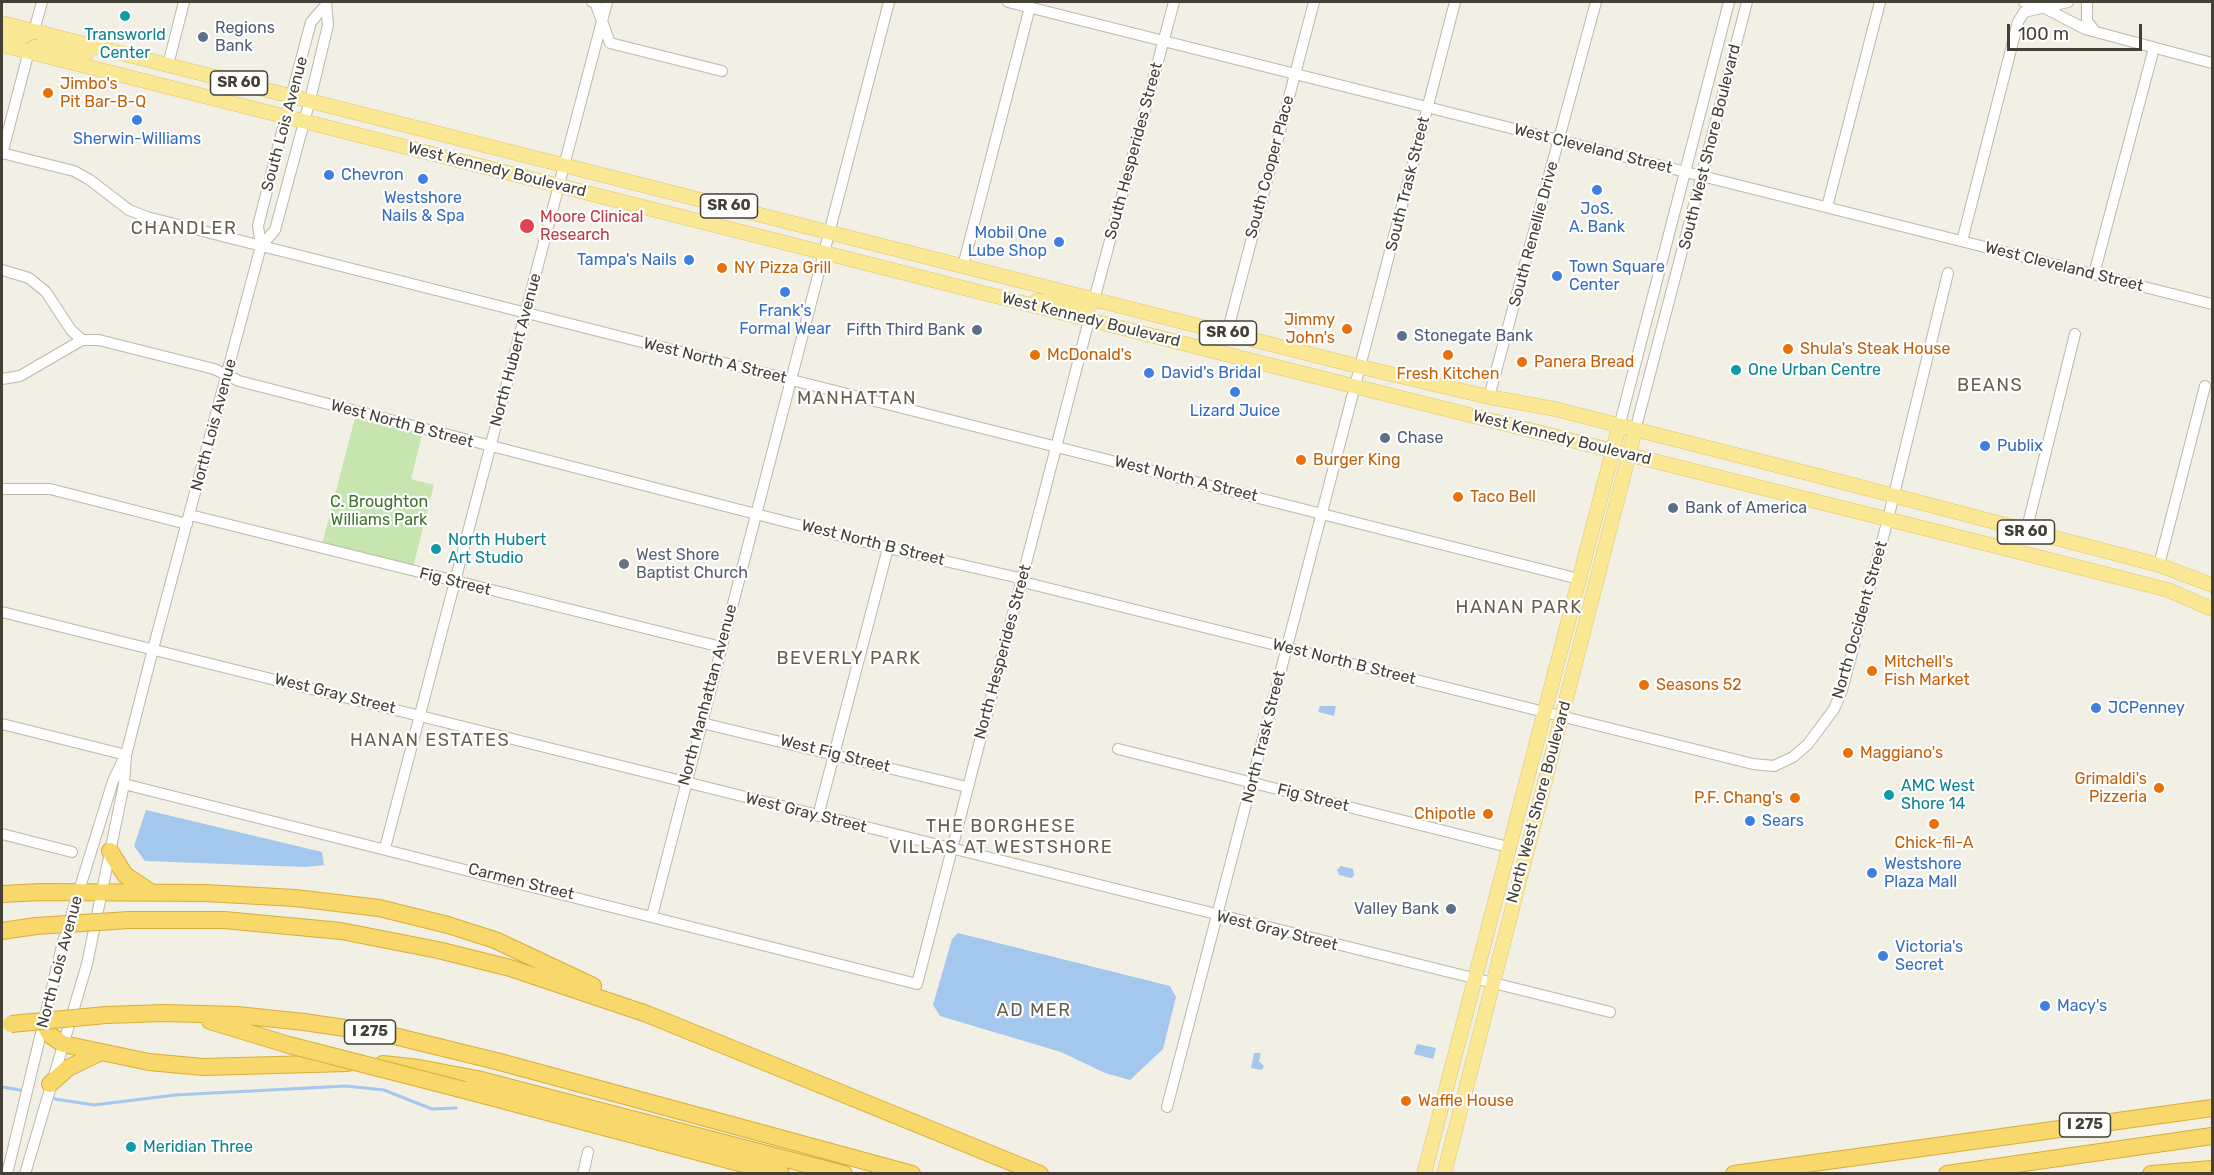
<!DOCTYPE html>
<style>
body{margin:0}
#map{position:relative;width:2214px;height:1175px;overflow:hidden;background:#f2efe5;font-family:Rubik,sans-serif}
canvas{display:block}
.frame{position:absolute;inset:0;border:3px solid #444035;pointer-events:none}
.scale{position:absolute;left:2007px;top:24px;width:135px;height:27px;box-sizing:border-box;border:3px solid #444035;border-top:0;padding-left:8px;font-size:18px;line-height:21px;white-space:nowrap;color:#444035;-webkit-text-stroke:4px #fff;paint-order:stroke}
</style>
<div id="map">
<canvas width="2214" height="1175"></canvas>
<div class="frame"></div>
<div class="scale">100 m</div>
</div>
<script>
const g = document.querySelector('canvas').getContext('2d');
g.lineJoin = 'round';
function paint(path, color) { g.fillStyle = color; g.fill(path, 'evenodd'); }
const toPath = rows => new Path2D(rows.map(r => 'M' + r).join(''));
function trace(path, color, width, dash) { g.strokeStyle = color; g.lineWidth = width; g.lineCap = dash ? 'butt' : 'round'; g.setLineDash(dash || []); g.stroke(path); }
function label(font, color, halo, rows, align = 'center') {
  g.font = font + ' Rubik,sans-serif'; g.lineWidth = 4.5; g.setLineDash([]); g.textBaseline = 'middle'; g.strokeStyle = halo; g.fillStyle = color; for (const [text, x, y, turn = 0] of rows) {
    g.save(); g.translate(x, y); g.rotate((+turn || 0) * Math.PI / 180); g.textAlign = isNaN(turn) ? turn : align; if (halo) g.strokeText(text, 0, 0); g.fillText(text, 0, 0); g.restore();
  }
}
paint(toPath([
 [355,418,422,435,411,479,434,485,413,567,322,544]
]), '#c7e5af');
paint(toPath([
 [1320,706,1336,706,1334,716,1318,712],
 [146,810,322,852,324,865,306,867,145,861,134,846],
 [1341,866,1353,869,1354,876,1351,878,1339,875,1337,870],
 [958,933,1170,986,1176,997,1163,1049,1130,1080,1105,1073,1061,1052,940,1016,933,1005,952,939],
 [1417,1044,1436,1048,1433,1059,1414,1054],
 [1254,1053,1261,1053,1259,1061,1264,1066,1262,1070,1251,1068]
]), '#a3c7ed');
trace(toPath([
 [2,1087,20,1090],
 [55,1099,94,1105,175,1095,346,1086,384,1090,432,1109,456,1108]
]), '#a3c7ed', 3);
const minor = toPath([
 [592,2,595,2,610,43,722,71],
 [1008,2,2212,304],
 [2024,2,2041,6,2085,29,2212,63],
 [2087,2,2087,21,2095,31],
 [34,31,42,2],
 [168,65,184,2],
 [2,153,74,171,90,180,129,210,147,217,1579,579],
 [2,154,29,51],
 [1827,207,1880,2],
 [1962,241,2018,22,2024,12,2068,2],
 [261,246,258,226,286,116,311,22,325,6],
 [963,266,1030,7],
 [2,270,29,278,46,292,71,330,82,340,99,340,214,369,239,381,888,548,1015,577,1027,583,1753,764,1774,766,1793,757,1808,744,1834,709,1842,690,1888,519,1948,273],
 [2094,274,2154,48],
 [1094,300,1174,2],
 [1227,333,1314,2],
 [2,379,20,376,82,340],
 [1489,397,1596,2],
 [1619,427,1729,2],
 [1635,431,1747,2],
 [2,489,50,489,187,524],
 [190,515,721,647],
 [2026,532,2075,334],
 [2159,565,2205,386],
 [2,612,1610,1012],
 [702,723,967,787],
 [2,724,126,755],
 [1118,749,1508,847],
 [124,784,917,984,1089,320],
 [818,816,888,548],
 [2,834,72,852],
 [385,848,607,2],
 [652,916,889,2],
 [1167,1107,1455,2],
 [7,1174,63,942,113,781,123,760],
 [25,1174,87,964,124,784,126,755,153,649,261,246,275,230,310,100,328,25,326,2],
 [583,1174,588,1152]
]);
const major = toPath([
 [2,23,1361,367,1489,397,1555,409,1815,475,2159,565,2212,585],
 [2,34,22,37,34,31],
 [2,45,1221,353,2003,548,2168,590,2212,609],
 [29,51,35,47,48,45,87,53],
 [1036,301,1055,301,1088,308,1094,300],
 [1424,1174,1619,427],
 [1444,1174,1635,431]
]);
const highway = toPath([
 [110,851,125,875,149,891],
 [2,894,42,892,205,893,295,898,379,908,448,925,495,940,593,986],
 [129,920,224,920,341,931,438,950,510,968,647,1014,1040,1174],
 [2,931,36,926],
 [106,1015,165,1013,237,1015,304,1022,386,1034,500,1062,912,1174],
 [210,1021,289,1045],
 [44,1023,50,1035,63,1044,149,1062,203,1067,348,1063],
 [383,1064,419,1068,477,1079,844,1174],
 [50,1084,68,1068,99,1053],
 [464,1090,781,1174],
 [1734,1174,2212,1108],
 [1947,1174,2212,1136],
 [2151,1174,2212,1169]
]);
trace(minor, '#bdb8a8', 12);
trace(major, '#dfc766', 15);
trace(highway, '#d7ae3a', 18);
trace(minor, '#fff', 10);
trace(major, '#fae895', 14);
trace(highway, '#f8d86a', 16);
const highwayBridge = toPath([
 [36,926,129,920],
 [11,1024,106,1015],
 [289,1045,464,1090]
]);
trace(highwayBridge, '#d7ae3a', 18, []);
trace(highwayBridge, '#f8d86a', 16);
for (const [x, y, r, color] of [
 [125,16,6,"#0f9aa8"],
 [203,37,6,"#5c6f8a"],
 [48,93,6,"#e8710a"],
 [137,120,6,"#3f7fe0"],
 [329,175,6,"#3f7fe0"],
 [423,179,6,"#3f7fe0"],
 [1597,190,6,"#3f7fe0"],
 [527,226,8,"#e0444e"],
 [1059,242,6,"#3f7fe0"],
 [689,260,6,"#3f7fe0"],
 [722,268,6,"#e8710a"],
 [1557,276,6,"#3f7fe0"],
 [785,292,6,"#3f7fe0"],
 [1347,329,6,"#e8710a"],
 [977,330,6,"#5c6f8a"],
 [1402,336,6,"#5c6f8a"],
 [1788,349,6,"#e8710a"],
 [1035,355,6,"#e8710a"],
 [1448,355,6,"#e8710a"],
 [1522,362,6,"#e8710a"],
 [1736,370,6,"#0f9aa8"],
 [1149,373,6,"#3f7fe0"],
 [1235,392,6,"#3f7fe0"],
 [1385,438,6,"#5c6f8a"],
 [1985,446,6,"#3f7fe0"],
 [1301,460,6,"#e8710a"],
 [1458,497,6,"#e8710a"],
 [1673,508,6,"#5c6f8a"],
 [436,549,6,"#0f9aa8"],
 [624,564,6,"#6b7280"],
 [1872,671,6,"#e8710a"],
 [1644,685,6,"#e8710a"],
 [2096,708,6,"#3f7fe0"],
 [1848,753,6,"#e8710a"],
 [2159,788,6,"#e8710a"],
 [1889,795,6,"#0f9aa8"],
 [1795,798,6,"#e8710a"],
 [1488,814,6,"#e8710a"],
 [1750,821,6,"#3f7fe0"],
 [1934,824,6,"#e8710a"],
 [1872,873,6,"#3f7fe0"],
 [1451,909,6,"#5c6f8a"],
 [1883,956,6,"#3f7fe0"],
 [2045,1006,6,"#3f7fe0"],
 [1406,1101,6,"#e8710a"],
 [131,1147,6,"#0f9aa8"]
]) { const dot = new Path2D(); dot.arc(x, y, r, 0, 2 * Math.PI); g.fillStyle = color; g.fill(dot); trace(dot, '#fff', 2); }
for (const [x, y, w] of [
 [239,83,57],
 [729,206,57],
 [1228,333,57],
 [2026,532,57],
 [370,1032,51],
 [2085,1125,51]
]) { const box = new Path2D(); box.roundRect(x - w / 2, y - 12, w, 24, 4.5); g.fillStyle = '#fff'; g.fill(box); trace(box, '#444035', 1.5); }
label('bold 15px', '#444035', null, [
 ["SR 60",239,83],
 ["SR 60",729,206],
 ["SR 60",1228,333],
 ["SR 60",2026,532],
 ["I 275",370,1032],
 ["I 275",2085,1125]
]);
label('16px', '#4e5e75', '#fff', [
 ["Regions",215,28],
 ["Bank",215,46],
 ["Fifth Third Bank",965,330,"right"],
 ["Stonegate Bank",1414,336],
 ["Chase",1397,438],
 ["Bank of America",1685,508],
 ["Valley Bank",1439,909,"right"]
], 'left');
label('16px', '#0d838f', '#fff', [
 ["Transworld",125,35,"center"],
 ["Center",125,53,"center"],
 ["One Urban Centre",1748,370],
 ["North Hubert",448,540],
 ["Art Studio",448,558],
 ["AMC West",1901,786],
 ["Shore 14",1901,804],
 ["Meridian Three",143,1147]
], 'left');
label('16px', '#c56008', '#fff', [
 ["Jimbo's",60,84],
 ["Pit Bar-B-Q",60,102],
 ["NY Pizza Grill",734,268],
 ["Jimmy",1335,320,"right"],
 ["John's",1335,338,"right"],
 ["Shula's Steak House",1800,349],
 ["McDonald's",1047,355],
 ["Panera Bread",1534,362],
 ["Fresh Kitchen",1448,374,"center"],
 ["Burger King",1313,460],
 ["Taco Bell",1470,497],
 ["Mitchell's",1884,662],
 ["Fish Market",1884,680],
 ["Seasons 52",1656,685],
 ["Maggiano's",1860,753],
 ["Grimaldi's",2147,779,"right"],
 ["Pizzeria",2147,797,"right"],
 ["P.F. Chang's",1783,798,"right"],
 ["Chipotle",1476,814,"right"],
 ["Chick-fil-A",1934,843,"center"],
 ["Waffle House",1418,1101]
], 'left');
label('16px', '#444035', '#fff', [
 ["South Lois Avenue",285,124,-75],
 ["South West Shore Boulevard",1710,147,-76],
 ["West Cleveland Street",1593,149,14],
 ["South Hesperides Street",1134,151,-75],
 ["South Cooper Place",1270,167,-75],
 ["West Kennedy Boulevard",497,170,14],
 ["South Trask Street",1408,184,-76],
 ["South Renellie Drive",1534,234,-75],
 ["West Cleveland Street",2064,267,14],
 ["West Kennedy Boulevard",1091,320,14],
 ["North Hubert Avenue",516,350,-75],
 ["West North A Street",715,361,14],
 ["West North B Street",402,424,15],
 ["North Lois Avenue",214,425,-75],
 ["West Kennedy Boulevard",1562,438,14],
 ["West North A Street",1186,479,14],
 ["West North B Street",873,543,14],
 ["Fig Street",455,582,14],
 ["North Occident Street",1860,620,-74],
 ["North Hesperides Street",1003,652,-75],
 ["West North B Street",1344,662,14],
 ["West Gray Street",335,694,14],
 ["North Manhattan Avenue",708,695,-75],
 ["North Trask Street",1264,737,-76],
 ["West Fig Street",835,754,14],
 ["Fig Street",1313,798,14],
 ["North West Shore Boulevard",1539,802,-75],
 ["West Gray Street",806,813,14],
 ["Carmen Street",521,882,14],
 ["West Gray Street",1277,931,14],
 ["North Lois Avenue",60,962,-75]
]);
label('16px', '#366cbe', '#fff', [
 ["Sherwin-Williams",137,139,"center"],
 ["Chevron",341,175],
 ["Westshore",423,198,"center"],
 ["Nails & Spa",423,216,"center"],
 ["JoS.",1597,209,"center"],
 ["A. Bank",1597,227,"center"],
 ["Mobil One",1047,233,"right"],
 ["Lube Shop",1047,251,"right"],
 ["Tampa's Nails",677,260,"right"],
 ["Town Square",1569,267],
 ["Center",1569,285],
 ["Frank's",785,311,"center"],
 ["Formal Wear",785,329,"center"],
 ["David's Bridal",1161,373],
 ["Lizard Juice",1235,411,"center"],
 ["Publix",1997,446],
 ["JCPenney",2108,708],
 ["Sears",1762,821],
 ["Westshore",1884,864],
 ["Plaza Mall",1884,882],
 ["Victoria's",1895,947],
 ["Secret",1895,965],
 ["Macy's",2057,1006]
], 'left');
label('16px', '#be3a42', '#fff', [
 ["Moore Clinical",540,217],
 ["Research",540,235]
], 'left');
label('16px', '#3e732b', '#fff', [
 ["C. Broughton",379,502],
 ["Williams Park",379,520]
]);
label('16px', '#5b616d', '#fff', [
 ["West Shore",636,555],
 ["Baptist Church",636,573]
], 'left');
g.letterSpacing = '1.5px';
label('18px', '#665f4c', '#fff', [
 ["CHANDLER",184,229],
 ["BEANS",1990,386],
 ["MANHATTAN",857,399],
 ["HANAN PARK",1519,608],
 ["BEVERLY PARK",849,659],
 ["HANAN ESTATES",430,741],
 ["THE BORGHESE",1001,827],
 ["VILLAS AT WESTSHORE",1001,848],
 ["AD MER",1034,1011]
]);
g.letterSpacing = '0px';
</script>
